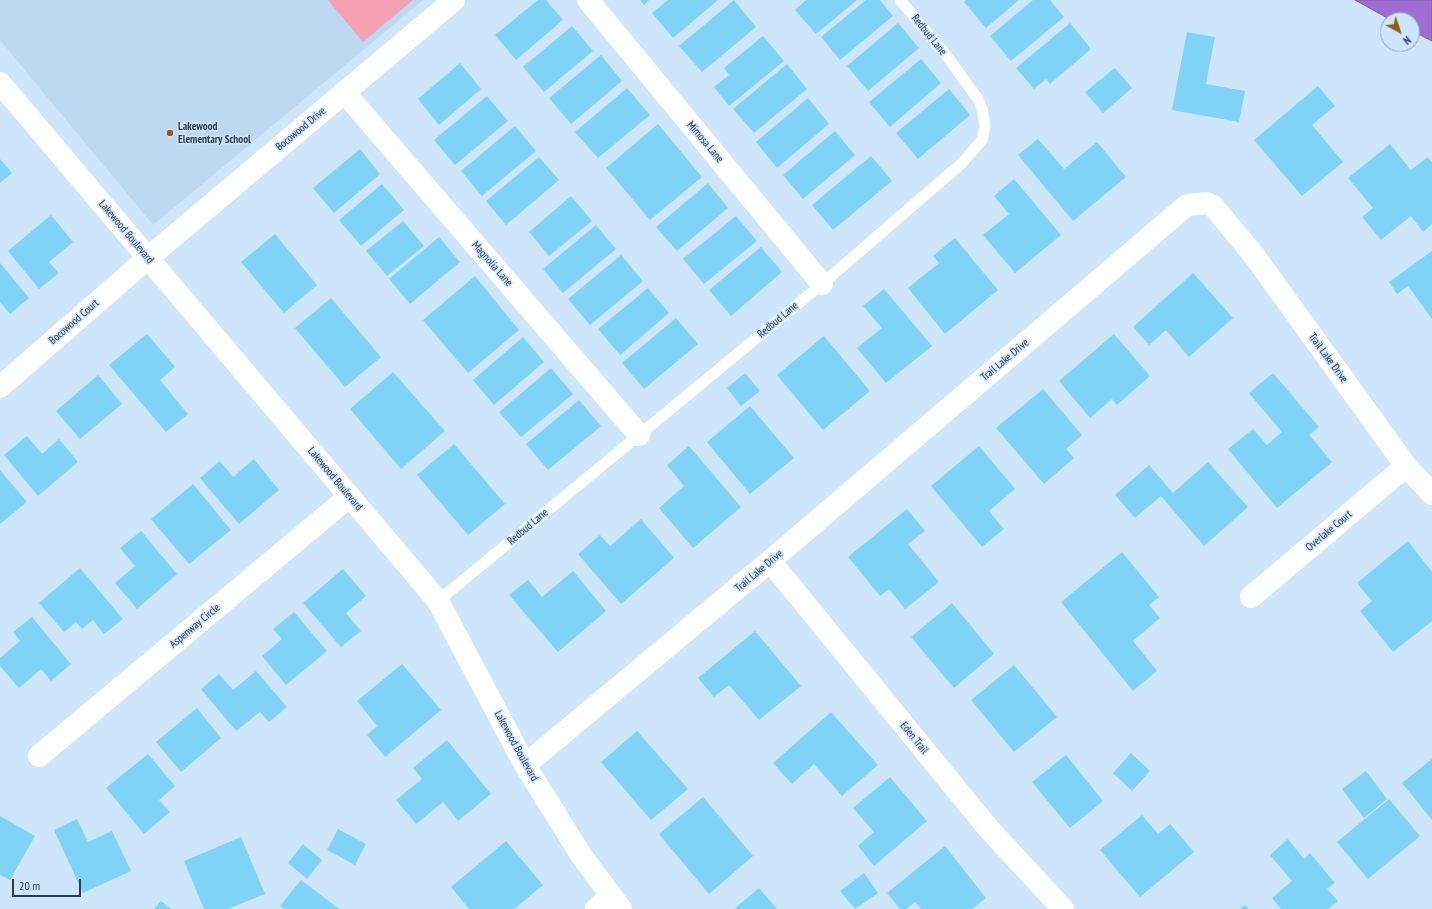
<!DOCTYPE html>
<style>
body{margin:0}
#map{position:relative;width:1432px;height:909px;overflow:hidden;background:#cee6fc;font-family:"PT Sans Narrow",sans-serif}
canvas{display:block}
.north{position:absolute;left:1380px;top:12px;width:40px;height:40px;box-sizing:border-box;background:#cee6fc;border:1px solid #8da2b5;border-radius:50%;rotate:140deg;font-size:11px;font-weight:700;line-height:16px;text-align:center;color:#2c3c4b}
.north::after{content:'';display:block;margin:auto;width:14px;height:18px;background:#945c16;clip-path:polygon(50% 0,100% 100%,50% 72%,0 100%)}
.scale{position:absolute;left:12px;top:879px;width:69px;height:18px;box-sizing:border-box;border:2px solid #2c3c4b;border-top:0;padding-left:5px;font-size:12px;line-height:14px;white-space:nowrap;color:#2c3c4b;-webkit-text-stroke:3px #cee6fc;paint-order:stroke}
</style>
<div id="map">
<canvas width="1432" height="909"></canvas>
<div class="north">N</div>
<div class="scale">20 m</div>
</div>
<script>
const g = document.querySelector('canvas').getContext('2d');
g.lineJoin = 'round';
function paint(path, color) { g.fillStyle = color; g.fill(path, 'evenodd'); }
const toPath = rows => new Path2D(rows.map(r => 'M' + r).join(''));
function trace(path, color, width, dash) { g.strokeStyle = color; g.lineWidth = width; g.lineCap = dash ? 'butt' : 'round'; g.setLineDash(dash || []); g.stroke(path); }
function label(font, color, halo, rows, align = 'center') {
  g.font = font + ' "PT Sans Narrow",sans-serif'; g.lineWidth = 3; g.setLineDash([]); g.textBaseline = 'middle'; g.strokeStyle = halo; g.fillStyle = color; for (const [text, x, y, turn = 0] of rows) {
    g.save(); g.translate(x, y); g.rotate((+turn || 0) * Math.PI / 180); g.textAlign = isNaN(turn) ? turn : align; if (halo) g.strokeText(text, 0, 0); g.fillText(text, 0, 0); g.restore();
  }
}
paint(toPath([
 [0,0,423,0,153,225,0,40]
]), '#bdd8f1');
paint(toPath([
 [328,0,413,0,363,42]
]), '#f5a1b3');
const water = toPath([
 [1355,0,1432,0,1432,41,1412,31,1412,20,1391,20,1355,0]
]);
paint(water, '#a06bd3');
trace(water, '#7d5daa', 1);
paint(toPath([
 [538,0,546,0,563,20,516,60,495,35],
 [640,0,649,0,644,5],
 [668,0,718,0,673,38,652,13],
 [734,0,756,27,702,72,679,46],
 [806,0,857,0,816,34,795,10],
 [866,0,880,0,893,16,840,60,821,37],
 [966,0,1019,0,986,28,964,2],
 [1033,0,1050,0,1064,17,1011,61,990,36],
 [898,23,919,48,868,91,847,66],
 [1070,23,1091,49,1050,84,1046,79,1034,89,1016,68],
 [572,26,593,51,544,92,523,67],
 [1187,32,1215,37,1206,84,1245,91,1239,122,1172,110],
 [763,36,784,61,729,106,714,87,729,75,724,68],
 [601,55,622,81,571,124,549,98],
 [921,59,941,83,890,127,869,102],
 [460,63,481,89,439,125,418,99],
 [787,64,807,89,754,133,733,109],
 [1115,68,1132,88,1103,113,1085,92],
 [1318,86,1335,106,1312,125,1343,162,1302,196,1254,140],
 [627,88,650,115,598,158,575,132],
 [949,89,970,115,918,159,896,133],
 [487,96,508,121,455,165,434,140],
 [808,98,829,124,777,168,756,142],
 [658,124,702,177,650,220,606,168],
 [515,126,536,151,482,196,461,171],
 [835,131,855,155,803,199,783,175],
 [1038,139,1064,169,1097,142,1126,177,1073,221,1018,155],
 [1390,144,1411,170,1428,157,1432,162,1432,224,1423,232,1411,216,1381,240,1362,217,1373,208,1348,178],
 [360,149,380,174,334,213,313,188],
 [871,156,892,181,833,230,812,205],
 [539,157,559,180,506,225,486,201],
 [0,159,12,173,0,183],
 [1014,179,1061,235,1015,273,983,235,1009,214,994,196],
 [708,183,728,208,677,251,656,227],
 [382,184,404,210,361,246,339,220],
 [571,196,592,221,549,256,529,232],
 [51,215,73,242,49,262,59,273,39,289,8,251],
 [736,216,757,241,704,284,683,259],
 [403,221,424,246,387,276,366,251],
 [596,225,616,249,563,293,543,269],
 [275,234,317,285,284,313,241,262],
 [439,237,460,262,410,304,389,279],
 [955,238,998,290,945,334,908,288,939,263,933,256],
 [761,247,782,272,731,316,709,290],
 [1432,251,1432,319,1408,286,1397,294,1389,282],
 [621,255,643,281,590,325,568,299],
 [0,263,29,298,10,314,0,302],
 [1193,273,1233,318,1189,357,1166,330,1149,345,1133,327],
 [475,276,519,330,468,373,423,320],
 [648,288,669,313,620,355,598,329],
 [884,289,932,346,886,383,857,348,882,328,863,306],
 [331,298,381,357,345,387,295,328],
 [676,318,698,344,644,389,622,363],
 [147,334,175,367,160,380,188,414,166,432,109,365],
 [1114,334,1150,376,1117,405,1112,399,1090,418,1059,381],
 [824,336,870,391,823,430,777,375],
 [523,337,544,362,494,405,473,380],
 [551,368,573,394,521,437,499,412],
 [393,372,445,431,401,469,350,409],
 [745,373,760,391,741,406,727,388],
 [1273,373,1319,427,1309,435,1332,462,1277,508,1228,449,1253,429,1267,445,1282,432,1249,393],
 [98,375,122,404,80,439,56,411],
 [1043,389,1082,435,1066,449,1074,458,1044,484,996,428],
 [579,400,601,426,548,470,526,444],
 [750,406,794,458,750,494,707,442],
 [27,436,42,454,59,439,78,462,38,496,4,455],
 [454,444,505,504,468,535,417,475],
 [689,446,741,507,693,548,659,508,684,486,667,465],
 [979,446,1015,489,989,511,1004,529,982,547,931,486],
 [254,459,279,490,239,524,200,478,220,461,233,477],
 [1208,462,1248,507,1204,546,1161,496,1135,518,1115,495,1149,465,1173,493],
 [0,470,27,502,0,524],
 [193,484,231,530,189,564,151,519],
 [907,509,925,531,908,544,939,582,905,609,889,589,880,596,848,557],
 [641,519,674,558,621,604,578,554,600,535,610,546],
 [141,531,177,574,137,609,115,583,135,566,120,548],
 [1408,541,1432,572,1432,621,1393,652,1360,611,1372,601,1357,583],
 [1122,552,1159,597,1149,605,1160,618,1133,641,1157,671,1133,691,1061,602],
 [80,568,123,619,104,634,93,620,82,629,76,622,64,632,39,603],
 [343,569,366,596,346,613,361,631,341,647,303,603],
 [573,571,606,611,558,652,509,595,528,580,542,597],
 [952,603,994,654,954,688,911,637],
 [294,612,327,651,286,685,262,656,282,639,273,629],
 [32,617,71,664,51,681,41,669,19,688,0,666,0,658,20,641,13,632],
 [755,631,801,686,759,720,729,685,714,697,698,678],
 [402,664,441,710,385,757,367,735,377,726,357,701],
 [1014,665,1057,717,1014,752,971,700],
 [256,671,287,707,269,722,260,712,236,731,201,689,219,674,233,690],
 [197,708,221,738,181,772,156,742],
 [831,712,878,765,842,796,814,764,792,784,773,763],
 [637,731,688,789,651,820,601,762],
 [447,740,491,794,458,821,443,802,416,824,396,800,422,779,413,768],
 [1131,753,1150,771,1132,791,1113,773],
 [148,754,175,786,159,800,170,812,144,834,106,788],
 [1066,755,1103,801,1070,828,1032,782],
 [1432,759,1432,820,1402,783],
 [1366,771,1387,799,1364,818,1342,789],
 [890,777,927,821,874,866,858,846,874,832,853,808],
 [703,797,753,856,709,894,659,834],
 [1389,799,1420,836,1368,879,1337,842],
 [1142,815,1158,834,1170,824,1194,852,1140,897,1100,850],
 [0,816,35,836,10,880,0,875],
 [77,819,88,842,112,831,131,871,83,893,54,830],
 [338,829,366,844,355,865,327,850],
 [241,837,265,894,228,909,204,909,184,861],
 [1288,839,1304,859,1310,853,1335,883,1327,889,1338,901,1328,909,1281,909,1272,898,1292,881,1270,855],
 [506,841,543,885,514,909,469,909,451,887],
 [303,844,322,860,307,879,288,863],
 [945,846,986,898,972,909,921,909,915,902,906,909,900,909,887,893],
 [864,873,878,893,855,909,840,891],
 [301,880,339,909,284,909,280,906],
 [759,888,777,909,734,909],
 [161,901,171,909,154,909],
 [1245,905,1249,909,1240,909]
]), '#7fd3f6');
trace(toPath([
 [438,601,822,284,962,163,982,140,985,126,982,109,978,99,946,55,900,0]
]), '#fff', 11);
trace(toPath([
 [588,0,822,284],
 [0,83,438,601,525,765,581,855,621,909],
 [344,92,639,435],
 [0,387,148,258,454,0],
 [770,561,988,828,1063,909],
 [1251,597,1406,466],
 [39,756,350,496],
 [525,765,770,561,1187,205,1207,203,1213,206,1253,254,1406,466,1432,494],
 [596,909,611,896]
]), '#fff', 22);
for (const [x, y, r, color] of [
 [170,133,4,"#945c16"]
]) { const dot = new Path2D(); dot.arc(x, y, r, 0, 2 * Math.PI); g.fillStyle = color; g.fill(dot); trace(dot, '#cee6fc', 1.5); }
label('11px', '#2c3c4b', '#cee6fc', [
 ["Redbud Lane",929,35,51],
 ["Bocowood Drive",301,129,-40],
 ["Mimosa Lane",705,142,50],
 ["Lakewood Boulevard",126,232,50],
 ["Magnolia Lane",492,264,49],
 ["Redbud Lane",778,320,-40],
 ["Bocowood Court",74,322,-41],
 ["Trail Lake Drive",1328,358,54],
 ["Trail Lake Drive",1005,360,-40],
 ["Lakewood Boulevard",335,479,50],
 ["Redbud Lane",528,527,-40],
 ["Overlake Court",1329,531,-40],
 ["Trail Lake Drive",759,571,-40],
 ["Aspenway Circle",195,626,-40],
 ["Eden Trail",914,738,51],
 ["Lakewood Boulevard",516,746,61]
]);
label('bold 11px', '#2c3c4b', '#cee6fc', [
 ["Lakewood",178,127],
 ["Elementary School",178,140]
], 'left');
</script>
